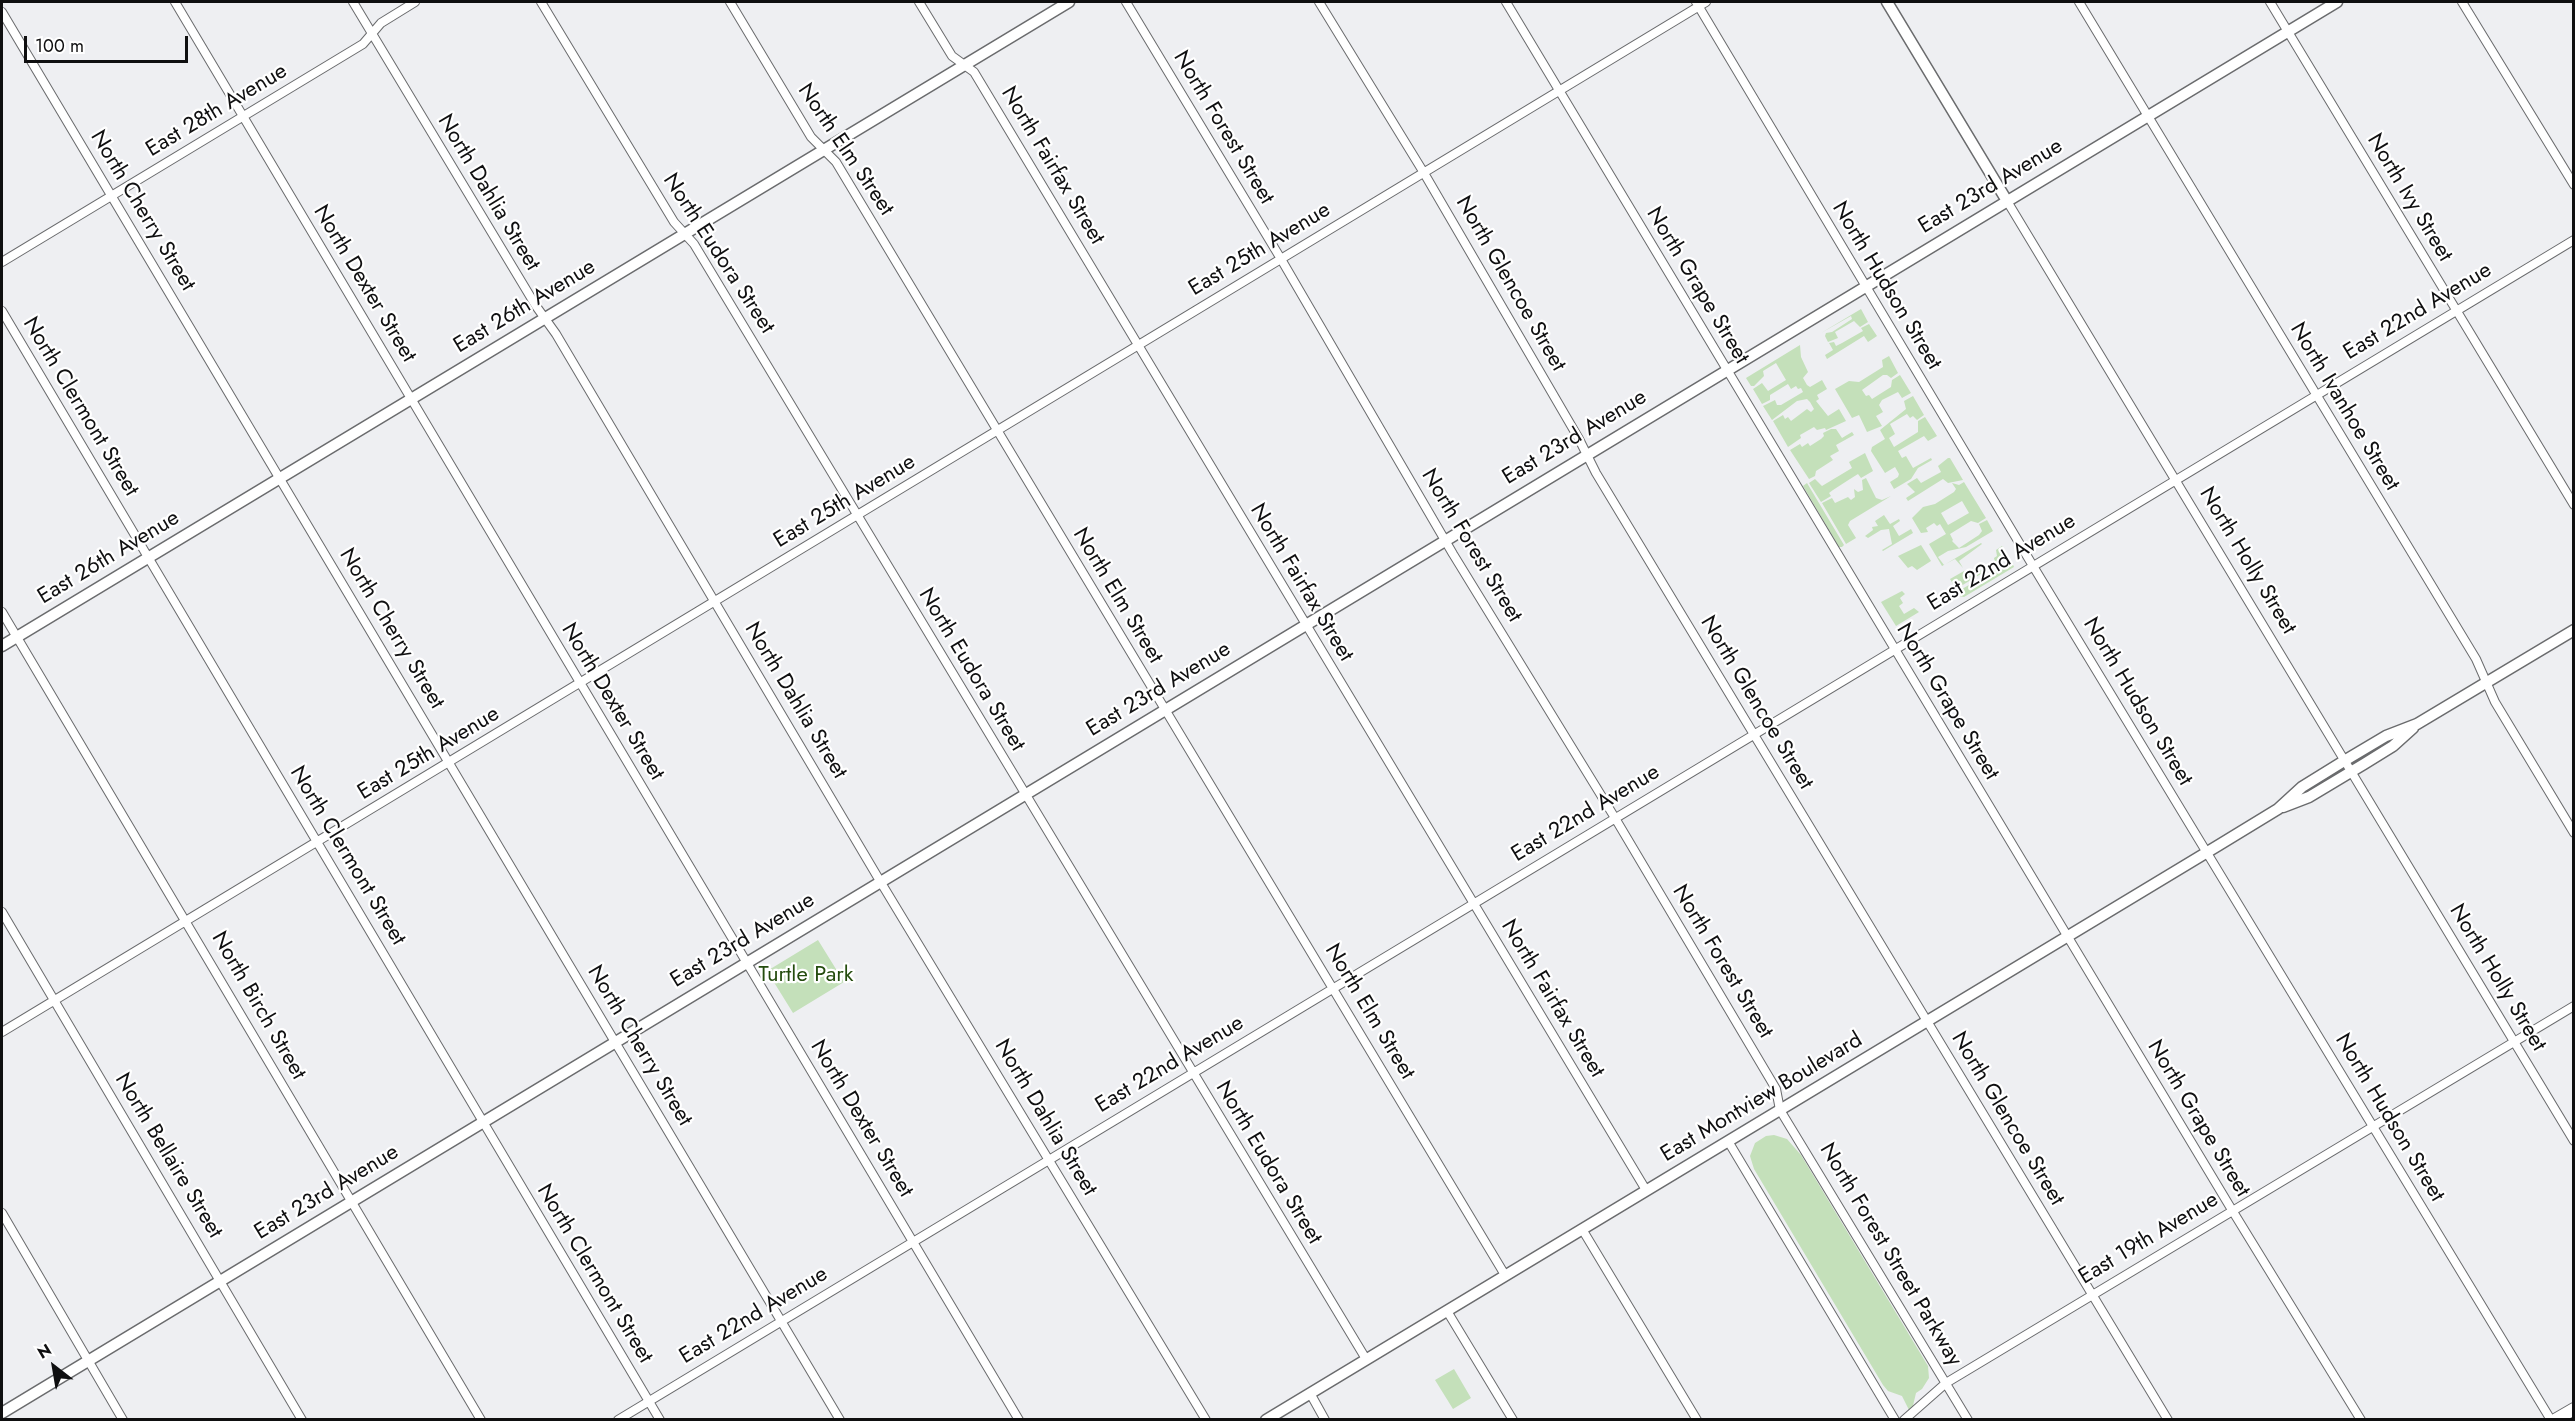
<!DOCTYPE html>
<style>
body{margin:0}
#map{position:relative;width:2575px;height:1421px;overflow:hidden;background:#eeeff2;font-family:Jost,sans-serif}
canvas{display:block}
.frame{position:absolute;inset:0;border:3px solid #0f0f10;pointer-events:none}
.north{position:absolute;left:24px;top:1337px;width:60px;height:60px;-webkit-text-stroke:4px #fff;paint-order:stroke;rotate:329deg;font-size:16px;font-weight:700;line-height:24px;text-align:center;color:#0f0f10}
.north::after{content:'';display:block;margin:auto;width:21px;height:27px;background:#0f0f10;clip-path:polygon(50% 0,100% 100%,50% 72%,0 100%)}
.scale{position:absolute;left:24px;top:36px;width:164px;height:27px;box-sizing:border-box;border:3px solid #0f0f10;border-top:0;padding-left:8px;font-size:18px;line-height:21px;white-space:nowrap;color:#0f0f10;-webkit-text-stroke:4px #fff;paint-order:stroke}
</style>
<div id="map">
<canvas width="2575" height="1421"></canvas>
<div class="frame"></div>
<div class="north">N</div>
<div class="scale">100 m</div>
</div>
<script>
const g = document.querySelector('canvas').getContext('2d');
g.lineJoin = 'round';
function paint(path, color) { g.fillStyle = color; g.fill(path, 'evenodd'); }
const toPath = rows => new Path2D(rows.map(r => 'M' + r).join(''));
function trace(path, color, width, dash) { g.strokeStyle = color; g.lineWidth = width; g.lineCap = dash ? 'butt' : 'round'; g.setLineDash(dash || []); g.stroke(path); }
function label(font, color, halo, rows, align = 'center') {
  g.font = font + ' Jost,sans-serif'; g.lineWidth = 4.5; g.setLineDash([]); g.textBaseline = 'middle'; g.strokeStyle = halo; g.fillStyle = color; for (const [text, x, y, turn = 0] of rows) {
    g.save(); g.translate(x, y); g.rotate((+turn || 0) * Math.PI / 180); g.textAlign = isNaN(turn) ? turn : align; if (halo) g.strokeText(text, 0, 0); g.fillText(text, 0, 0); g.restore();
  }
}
paint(toPath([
 [1861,309,1868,322,1860,327,1854,321,1835,332,1838,338,1828,342,1825,336,1826,333,1832,332,1852,319,1851,316,1821,333],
 [1869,324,1877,336,1868,342,1864,336,1827,359,1825,355,1833,350,1829,343,1834,342,1836,346,1842,343,1863,331,1861,328],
 [1800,345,1801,357,1808,372,1803,378,1807,385,1810,387,1822,380,1827,389,1817,395,1819,399,1816,401,1828,416,1839,409,1846,421,1826,430,1825,428,1817,430,1814,427,1800,435,1801,438,1788,447,1773,421,1783,415,1785,419,1788,417,1791,421,1807,409,1811,412,1814,409,1810,402,1807,399,1797,401,1772,420,1763,406,1775,400,1777,405,1781,405,1803,392,1801,388,1798,389,1796,386,1791,389,1788,384,1770,395,1770,400,1762,404,1753,389,1762,383,1768,391,1786,380,1776,363,1763,371,1764,376,1754,386,1751,386,1746,378],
 [1889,356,1898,373,1891,378,1887,375,1883,375,1862,390,1866,396,1869,395,1872,399,1891,387,1892,380,1900,375,1911,393,1902,398,1898,392,1882,400,1879,405,1883,412,1876,416,1882,426,1867,432,1859,415,1852,418,1835,389,1849,381,1859,382,1883,367,1882,360],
 [1913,396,1924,415,1917,420,1913,416,1910,418,1907,414,1890,424,1895,434,1889,438,1894,447,1918,432,1918,421,1925,417,1937,436,1928,441,1924,436,1898,451,1902,458,1906,456,1913,468,1931,458,1932,460,1918,468,1911,479,1894,489,1890,482,1898,477,1899,474,1895,467,1885,473,1871,451,1872,447,1885,439,1880,430,1906,409,1904,401],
 [1831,429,1836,429,1842,438,1852,432,1854,435,1836,445,1839,451,1830,456,1833,460,1816,471,1815,476,1809,479,1790,450,1800,444,1802,447,1808,443,1810,446,1821,439,1824,436,1823,433],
 [1865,453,1873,471,1861,478,1858,474,1850,479,1833,490,1829,493,1831,496,1821,502,1809,483,1815,479,1822,486,1852,468,1849,462],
 [1948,458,1950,458,1963,480,1948,483,1943,479,1908,501,1906,498,1915,492,1907,484,1917,478,1921,483,1941,472,1938,466],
 [1866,478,1876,498,1882,500,1891,496,1850,521,1848,525,1856,538,1846,544,1822,503,1832,498,1835,503,1848,497,1851,500,1855,497,1854,489,1858,492,1863,490,1862,480],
 [1964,482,1986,518,1978,523,1971,521,1950,534,1953,540,1952,541,1959,548,1979,535,1982,531,1979,524,1987,520,1993,531,1966,547,1948,551,1938,557,1944,565,1981,543,1982,544,1959,561,1963,568,1955,559,1942,566,1929,544,1946,534,1940,524,1937,526,1934,523,1926,528,1928,532,1921,533,1912,518,1923,507,1935,504,1954,492,1956,489,1952,483,1959,485],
 [1962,501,1969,513,1948,525,1941,513],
 [1807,483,1844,545,1842,547,1839,547,1803,486],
 [1884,515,1890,524,1899,519,1900,521,1893,526,1899,536,1911,529,1913,533,1883,551,1882,550,1892,544,1889,529,1881,530,1868,538,1865,536,1873,530,1872,527,1878,526,1875,521],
 [1921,545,1931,561,1917,570,1912,566,1908,568,1898,556],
 [2002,546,2009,557,1956,589,1950,579,1964,571,1968,577,1973,575,1995,562,1994,558,1997,556,1996,550],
 [2011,560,2014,567,1964,597,1959,596,1957,592],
 [1902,591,1905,594,1900,598,1903,603,1899,606,1904,614,1914,608,1919,612,1896,626,1881,602],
 [818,940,844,982,793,1013,767,971],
 [1774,1135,1787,1139,1801,1155,1928,1366,1929,1378,1922,1389,1916,1393,1911,1414,1902,1396,1888,1391,1883,1385,1754,1169,1750,1156,1755,1143,1766,1136],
 [1454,1369,1471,1398,1453,1409,1435,1380]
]), '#c4e0ba');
const minor = toPath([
 [175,2,1019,1420],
 [353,2,536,306,556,334,880,881,1206,1420],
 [541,2,674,222,694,244,1366,1359],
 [730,2,811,137,836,162,1505,1275],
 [919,2,952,56,974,72,1646,1190],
 [1126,2,1281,259,1453,554,1615,818,1776,1089,1780,1110,1968,1420],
 [1319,2,1424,173,1579,439,1596,473,2168,1420],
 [1506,2,2232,1210,2361,1420],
 [1696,2,2033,566,2551,1420],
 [2079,2,2476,659,2495,702,2574,833],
 [2270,2,2574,505],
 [2462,2,2574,185],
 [2,12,840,1420],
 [2007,201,2574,1141],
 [2,262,363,44,381,23,415,2],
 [2,311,660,1420],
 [2,612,481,1420],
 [2,912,302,1420],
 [2,1032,1706,2],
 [1728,1141,1895,1420],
 [2,1213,123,1420],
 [1582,1229,1697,1420],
 [1447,1311,1513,1420],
 [1310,1393,1325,1420],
 [618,1420,2574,240],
 [1904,1420,1946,1383,2574,1006]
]);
const tertiary = toPath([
 [1887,2,2007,201],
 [2,646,1069,2],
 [2283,807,2309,797,2364,764,2393,746,2413,728],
 [2,1413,2337,2],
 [1266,1420,2219,845,2278,809,2302,787,2344,761,2386,736,2417,724,2574,630]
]);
const secondary = toPath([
 [2555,1420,2574,1409]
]);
trace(minor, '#6a6b6d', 10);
trace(tertiary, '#6a6b6d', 13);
trace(secondary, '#6a6b6d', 14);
trace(minor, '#fff', 8);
trace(tertiary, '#fff', 10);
trace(secondary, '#fff', 12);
label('22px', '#0f0f10', '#fff', [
 ["East 28th Avenue",217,111,-31],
 ["North Forest Street",1223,128,59],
 ["North Elm Street",845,150,56],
 ["North Fairfax Street",1052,166,59],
 ["East 23rd Avenue",1991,187,-31],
 ["North Dahlia Street",488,193,59],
 ["North Ivy Street",2409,198,59],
 ["North Cherry Street",142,211,59],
 ["East 25th Avenue",1260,250,-31],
 ["North Eudora Street",718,254,57],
 ["North Dexter Street",364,284,59],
 ["North Glencoe Street",1510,284,60],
 ["North Grape Street",1697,286,59],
 ["North Hudson Street",1886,286,59],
 ["East 26th Avenue",525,307,-31],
 ["East 22nd Avenue",2418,312,-31],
 ["North Clermont Street",80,407,59],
 ["North Ivanhoe Street",2344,407,59],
 ["East 23rd Avenue",1575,438,-31],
 ["East 25th Avenue",845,502,-31],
 ["North Forest Street",1471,546,59],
 ["East 26th Avenue",109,558,-31],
 ["North Holly Street",2247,561,59],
 ["East 22nd Avenue",2002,563,-31],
 ["North Fairfax Street",1301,583,59],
 ["North Elm Street",1117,596,59],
 ["North Cherry Street",391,629,59],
 ["North Eudora Street",971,670,59],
 ["East 23rd Avenue",1159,690,-31],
 ["North Dahlia Street",795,701,59],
 ["North Dexter Street",612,702,59],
 ["North Grape Street",1947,702,59],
 ["North Hudson Street",2137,702,59],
 ["North Glencoe Street",1756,703,59],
 ["East 25th Avenue",429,754,-31],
 ["East 22nd Avenue",1586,814,-31],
 ["North Clermont Street",347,856,59],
 ["East 23rd Avenue",743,941,-31],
 ["North Forest Street",1722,962,59],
 ["North Holly Street",2497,978,59],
 ["North Fairfax Street",1552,999,59],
 ["North Birch Street",258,1006,60],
 ["North Elm Street",1369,1012,59],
 ["North Cherry Street",639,1046,59],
 ["East 22nd Avenue",1170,1065,-31],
 ["East Montview Boulevard",1762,1098,-31],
 ["North Dahlia Street",1045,1118,59],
 ["North Hudson Street",2389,1118,59],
 ["North Dexter Street",861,1119,59],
 ["North Glencoe Street",2007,1119,59],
 ["North Grape Street",2198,1119,59],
 ["North Bellaire Street",168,1156,59],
 ["North Eudora Street",1268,1163,59],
 ["East 23rd Avenue",327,1193,-31],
 ["East 19th Avenue",2149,1239,-31],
 ["North Forest Street Parkway",1890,1255,59],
 ["North Clermont Street",594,1274,59],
 ["East 22nd Avenue",754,1316,-31]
]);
label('22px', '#244c0e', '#fff', [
 ["Turtle Park",806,976]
]);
</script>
